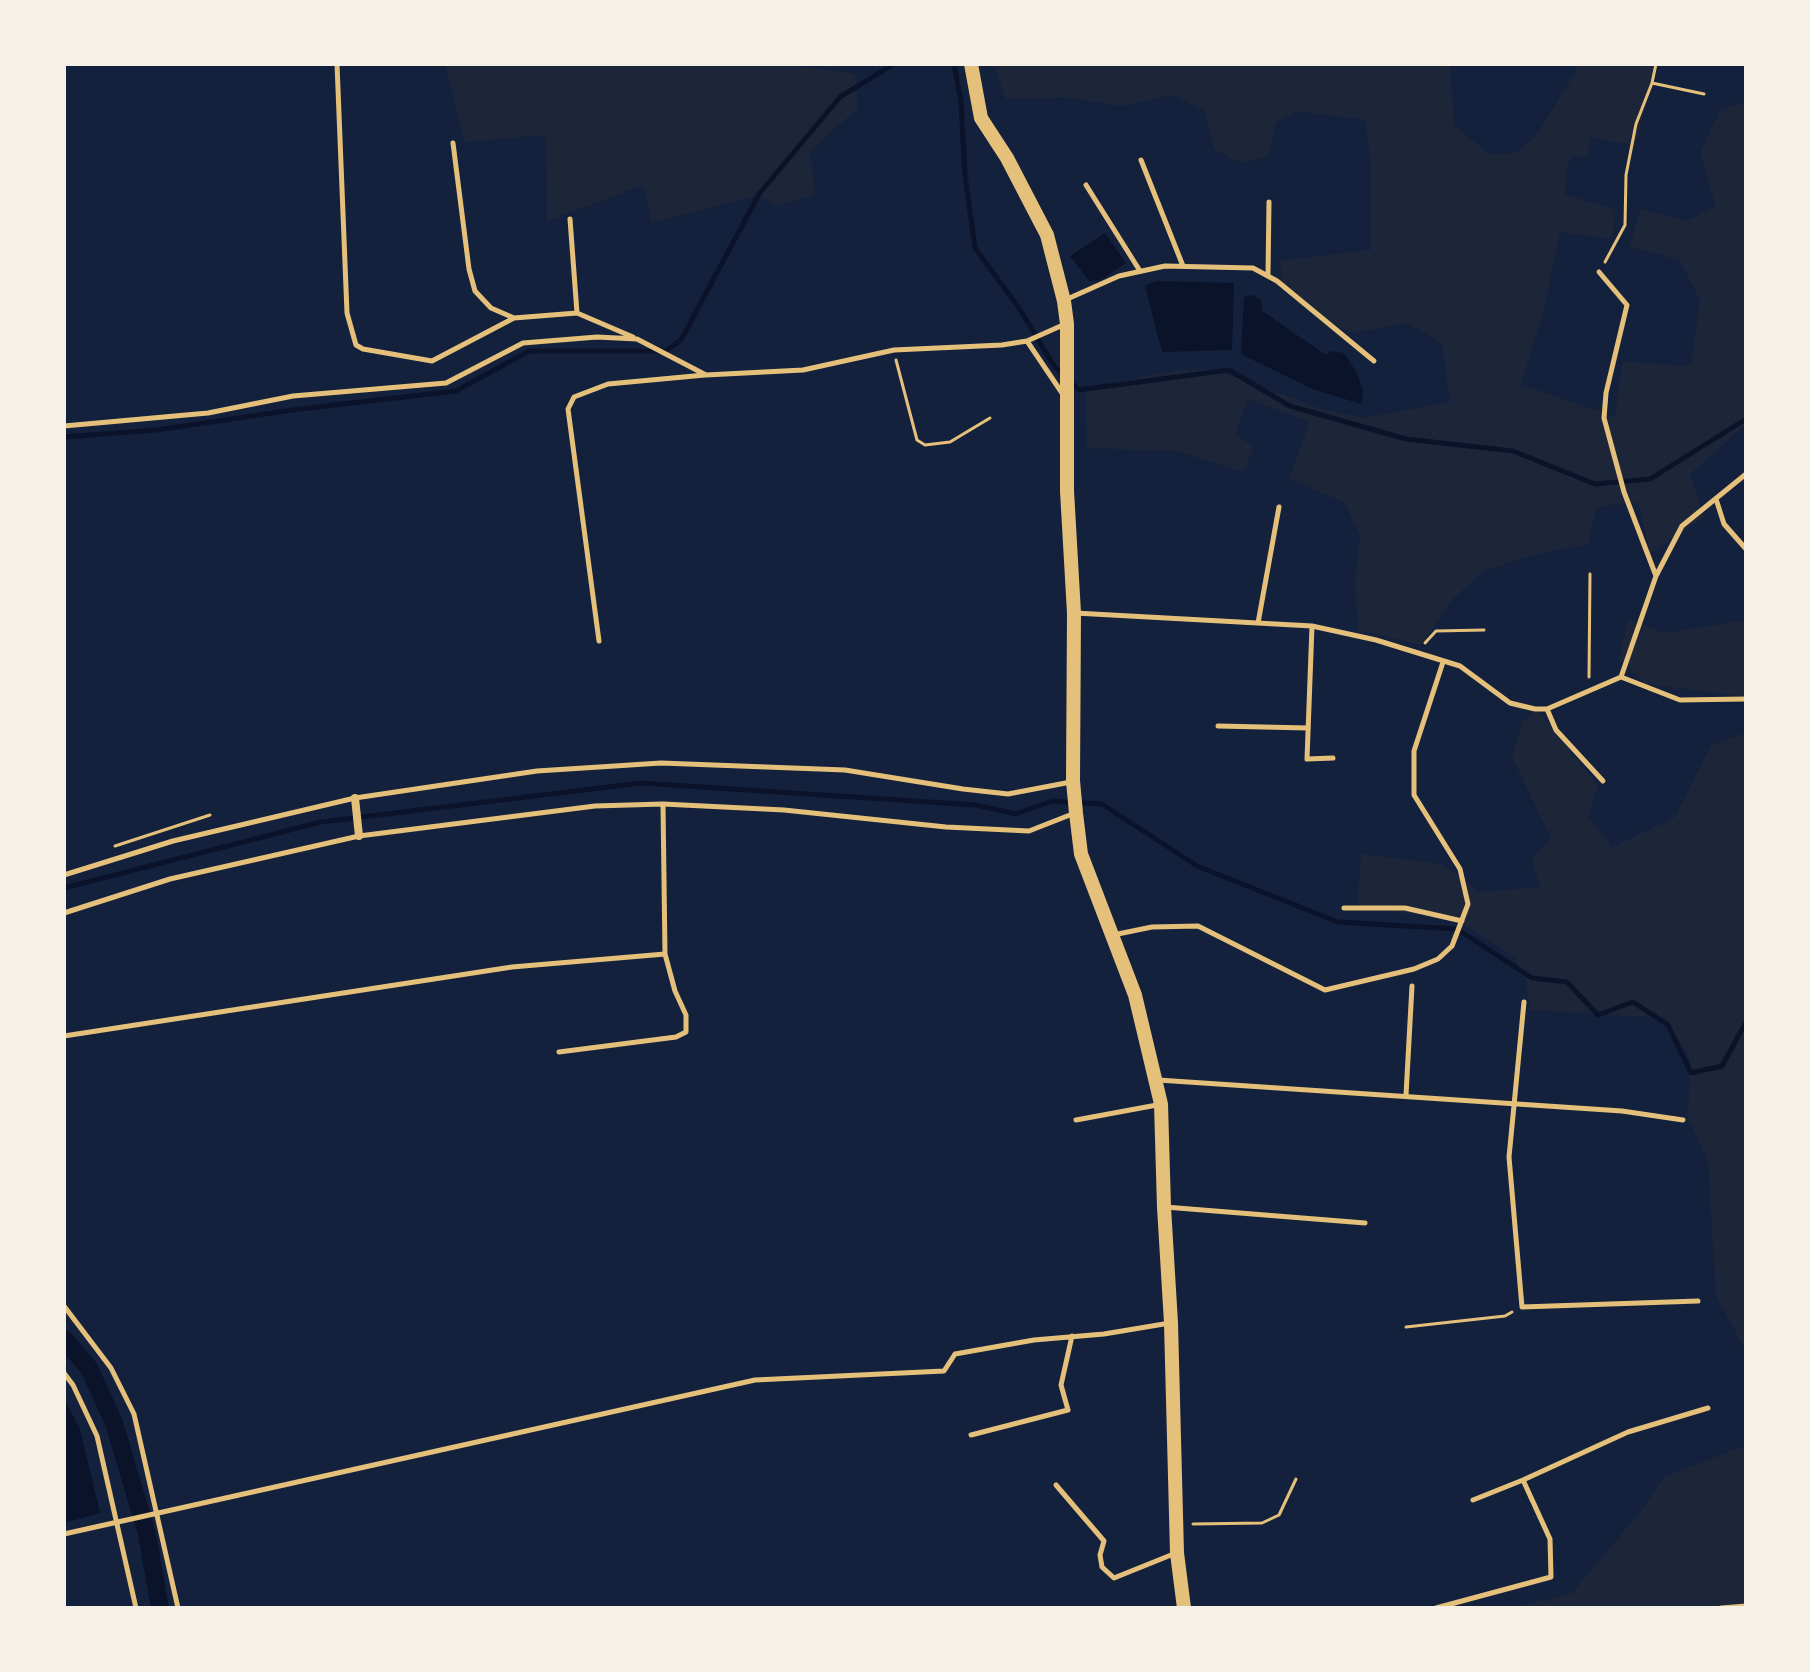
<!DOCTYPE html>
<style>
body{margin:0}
#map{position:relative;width:1810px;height:1672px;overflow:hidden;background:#14213d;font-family:Barlow,sans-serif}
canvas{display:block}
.frame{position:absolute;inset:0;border:66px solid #f6f1e7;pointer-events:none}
</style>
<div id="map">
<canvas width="1810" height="1672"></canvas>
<div class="frame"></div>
</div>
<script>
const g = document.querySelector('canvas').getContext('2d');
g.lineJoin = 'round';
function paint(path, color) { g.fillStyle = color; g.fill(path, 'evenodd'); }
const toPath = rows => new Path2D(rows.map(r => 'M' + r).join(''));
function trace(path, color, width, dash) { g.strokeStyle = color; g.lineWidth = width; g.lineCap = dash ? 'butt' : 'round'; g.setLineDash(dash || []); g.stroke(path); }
paint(toPath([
 [445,64,784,64,855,74,858,108,810,151,815,195,777,206,758,195,652,223,643,185,547,221,546,135,465,142],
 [994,64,1450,64,1454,125,1489,154,1516,153,1535,137,1575,73,1577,64,1657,64,1635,146,1591,137,1587,158,1575,156,1567,164,1565,194,1616,210,1612,239,1560,232,1544,309,1521,384,1615,417,1622,362,1691,366,1700,299,1679,260,1630,247,1640,209,1685,221,1716,207,1700,153,1720,110,1746,102,1746,424,1690,474,1704,517,1650,554,1639,505,1633,502,1597,507,1588,544,1529,556,1483,571,1450,602,1421,645,1358,630,1355,580,1360,535,1344,502,1289,479,1310,422,1248,399,1235,434,1254,447,1243,472,1177,451,1087,448,1086,388,1178,370,1216,370,1322,409,1363,418,1450,402,1442,343,1407,323,1352,333,1313,314,1282,286,1280,261,1371,250,1371,162,1365,120,1298,111,1276,122,1268,156,1241,163,1214,149,1205,111,1173,95,1121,106,1064,97,1006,99],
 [1628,619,1665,633,1746,620,1746,697,1646,684,1619,659],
 [1537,710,1598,786,1588,817,1612,847,1674,818,1711,745,1746,733,1746,1352,1716,1295,1708,1161,1688,1118,1690,1059,1665,1018,1530,1010,1526,982,1514,957,1457,920,1357,907,1361,854,1442,864,1480,892,1540,887,1532,859,1551,838,1512,757,1522,722],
 [1746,1445,1746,1608,1515,1608,1572,1593,1642,1510,1664,1477]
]), '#1d2539');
paint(toPath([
 [1105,233,1126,263,1101,280,1089,281,1070,256],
 [1156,281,1234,283,1232,350,1162,352,1145,286],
 [1252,295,1261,300,1262,311,1326,355,1331,351,1344,353,1357,373,1363,391,1361,404,1312,389,1241,354,1244,297],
 [64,1398,80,1429,100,1513,64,1523]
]), '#0b132b');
trace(toPath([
 [954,64,961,102,965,175,975,248,1019,308,1054,366,1064,375],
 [1071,382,1079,390,1229,370,1290,406,1406,439,1513,451,1595,484,1650,479,1746,419],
 [64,437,156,430,300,409,456,391,529,351,666,351,681,340,759,194,840,97,894,64],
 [64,888,321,822,641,783,975,805,1016,814,1052,801,1102,804,1197,866,1338,922,1457,929,1532,978,1567,982,1598,1015,1633,1002,1668,1025,1691,1073,1722,1066,1746,1022]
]), '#0b132b', 5);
trace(toPath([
 [64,1339,89,1368,114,1423,147,1534,160,1608]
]), '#0b132b', 18);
trace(toPath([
 [1652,83,1704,94],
 [1605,262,1625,225,1626,175,1636,124,1652,83,1656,64],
 [896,360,917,440,925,445,950,442,990,418],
 [1425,643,1436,631,1484,630],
 [1589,677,1590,574],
 [115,846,210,815],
 [1406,1327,1505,1316,1512,1312],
 [1193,1524,1262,1523,1279,1515,1296,1479]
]), '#e5c07b', 3);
trace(toPath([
 [337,64,347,313,356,345,363,349,432,361,514,318],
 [453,143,469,269,475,291,491,308,514,318,577,313,633,337],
 [1141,160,1183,266],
 [1086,185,1140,271],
 [570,219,577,313],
 [1599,272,1627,305,1606,393,1604,418,1624,492,1656,576],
 [1268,275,1269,202],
 [1065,300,1119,276,1165,266,1253,268,1277,281,1374,361],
 [1027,341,1062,393],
 [64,426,208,413,293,396,446,383,523,343,597,337,637,339,706,375,803,370,894,350,1002,345,1027,341,1063,325],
 [1716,499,1724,524,1746,549],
 [1075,613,1312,626,1376,640,1460,666,1510,703,1535,709,1547,709,1621,677,1680,700,1746,699],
 [1258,623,1279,507],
 [1312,626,1307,759,1333,758],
 [599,641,568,409,574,397,608,384,705,375],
 [1621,677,1656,576,1682,526,1746,474],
 [1547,709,1556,730,1603,781],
 [1218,726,1308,728],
 [64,875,173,841,355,798,537,771,661,763,845,770,963,789,1008,794,1071,782],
 [1344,908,1405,908,1462,921],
 [64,913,170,879,359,836,595,806,663,804,784,810,946,827,1029,831,1075,813],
 [1113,935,1152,927,1198,926,1325,990,1414,969,1438,959,1452,946,1468,904,1460,869,1414,795,1414,751,1443,662],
 [1524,1002,1509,1157,1522,1307,1698,1301],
 [64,1036,512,967,665,954,663,804],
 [559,1052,676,1037,686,1032,686,1015,675,991,665,954],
 [1158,1080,1622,1111,1683,1120],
 [1406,1095,1412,986],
 [1076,1120,1157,1105],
 [1165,1207,1365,1223],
 [64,1306,111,1368,134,1414,178,1608],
 [64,1373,73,1385,97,1436,136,1608],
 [971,1435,1068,1410,1061,1385,1072,1336],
 [1056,1485,1104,1541,1100,1555,1102,1567,1114,1578,1176,1553],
 [1473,1500,1523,1480],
 [64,1534,755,1380,944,1371,955,1354,1034,1340,1104,1334,1170,1323],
 [1436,1608,1551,1577,1550,1539,1523,1480,1628,1432,1708,1408],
 [1721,1608,1746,1606]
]), '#e5c07b', 5);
trace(toPath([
 [355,798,359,836]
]), '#e5c07b', 8);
trace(toPath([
 [971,64,981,118,1007,158,1047,235,1064,301,1067,324,1067,491,1074,613,1073,781,1076,813,1081,854,1135,995,1161,1104,1164,1207,1171,1323,1177,1553,1184,1608]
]), '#e5c07b', 14);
</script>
